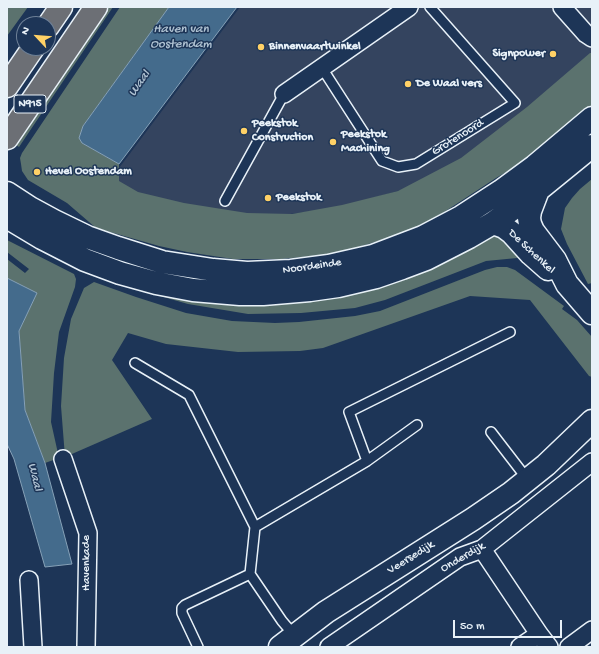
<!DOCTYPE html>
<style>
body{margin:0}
#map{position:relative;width:599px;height:654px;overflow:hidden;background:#1d3557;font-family:"Gochi Hand",sans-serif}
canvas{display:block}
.frame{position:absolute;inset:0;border:8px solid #e8f1f8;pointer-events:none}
.north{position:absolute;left:16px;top:16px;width:40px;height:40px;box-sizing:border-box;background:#1d3557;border:1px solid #6e8097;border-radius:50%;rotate:296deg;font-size:11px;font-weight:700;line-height:16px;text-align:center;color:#e8f1f8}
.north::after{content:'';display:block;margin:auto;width:14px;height:18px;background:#ffd166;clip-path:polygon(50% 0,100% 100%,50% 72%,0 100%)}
.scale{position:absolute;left:453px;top:620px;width:109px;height:18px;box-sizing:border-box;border:2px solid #e8f1f8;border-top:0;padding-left:5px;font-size:12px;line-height:14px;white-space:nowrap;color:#e8f1f8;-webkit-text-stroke:3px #1d3557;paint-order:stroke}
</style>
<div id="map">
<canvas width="599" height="654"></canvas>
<div class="frame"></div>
<div class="north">N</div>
<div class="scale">50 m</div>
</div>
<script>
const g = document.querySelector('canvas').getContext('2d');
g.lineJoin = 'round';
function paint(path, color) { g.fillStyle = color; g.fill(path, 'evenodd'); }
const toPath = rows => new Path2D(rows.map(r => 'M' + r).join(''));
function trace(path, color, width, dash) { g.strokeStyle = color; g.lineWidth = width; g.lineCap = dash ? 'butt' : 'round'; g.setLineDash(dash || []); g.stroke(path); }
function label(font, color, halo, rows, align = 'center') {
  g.font = font + ' "Gochi Hand",sans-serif'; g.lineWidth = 3; g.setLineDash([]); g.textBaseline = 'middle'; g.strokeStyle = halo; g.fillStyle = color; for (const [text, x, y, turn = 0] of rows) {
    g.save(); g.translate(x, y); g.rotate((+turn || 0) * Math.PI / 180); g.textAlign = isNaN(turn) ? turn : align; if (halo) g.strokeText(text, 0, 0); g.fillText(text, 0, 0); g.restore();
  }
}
paint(toPath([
 [240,7,592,7,592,57,545,96,430,182,337,208,251,219,136,193,110,180]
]), '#34445f');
paint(toPath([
 [7,7,28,7,7,36],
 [104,7,113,7,19,147,13,143],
 [120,7,169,7,83,126,82,143,119,164,119,181,138,192,184,203,247,213,292,214,342,205,398,191,461,158,527,107,590,53,592,53,592,107,537,154,496,178,432,220,398,235,355,248,324,255,281,259,233,259,187,252,159,246,96,228,67,203,28,180,22,171,21,164,20,158,22,153],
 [592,179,592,283,588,284,567,244,561,229,565,208,572,198,580,189],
 [7,224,196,294,485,235,499,236,526,253,517,258,486,261,385,300,355,308,301,313,248,314,188,304,132,288,83,268,53,254,7,231],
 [7,240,74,274,76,279,75,287,59,332,54,373,51,422,59,458,45,463,25,410,19,331,36,293,7,278,7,259,25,273,29,269,7,252],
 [497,267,507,267,515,270,564,306,562,309,577,320,592,337,592,377,589,376,530,300,470,296,323,348,300,351,238,352,166,344,128,333,112,360,152,419,65,457,61,406,64,358,71,319,84,288,94,282,136,297,186,313,232,321,275,323,299,322,355,316,380,311,485,270]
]), '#5b726e');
const water = toPath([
 [169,7,237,7,119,164,82,143,79,138,83,126,169,7],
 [7,278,37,293,19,331,25,410,45,463,72,564,45,567,14,459,7,444,7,278]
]);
paint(water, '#446b8c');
trace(water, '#86a1b7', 1);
const lane = toPath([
 [322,68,382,161,398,167,416,164,515,103,430,7],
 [225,201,284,94],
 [135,363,189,395,255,527,250,574],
 [491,432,528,480],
 [367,461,417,425],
 [255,527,367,461,349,412,510,332],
 [198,647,182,613,182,608,185,605,250,574,282,621,294,635]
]);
const street = toPath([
 [562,7,586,34,592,38],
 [284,94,409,7],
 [63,459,88,533,86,647],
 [482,549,539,634,549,647],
 [29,580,33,647],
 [329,647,460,557,482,549,592,462],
 [520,647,539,634],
 [569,647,592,630]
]);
const secondary = toPath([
 [538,190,530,211,529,218,530,224,533,231,555,260,567,284,592,313],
 [7,193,30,208,54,221,87,237,118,248,162,262,213,270,247,273,291,271,329,266,373,256,423,237,461,217,501,191,535,166,592,118],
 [7,217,42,238,85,260,120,273,156,283,193,290,240,294,263,294,310,290,338,286,376,277,402,268,426,259,469,237,493,223,514,208,538,190,592,146],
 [493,223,504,227,512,233,531,254,548,269],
 [280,647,326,612,473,519,511,493,546,465,592,421]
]);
const primary = toPath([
 [48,26,61,7],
 [7,86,33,48],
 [7,138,96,7]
]);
trace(lane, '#e8f1f8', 12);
trace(street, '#e8f1f8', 20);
trace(secondary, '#e8f1f8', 25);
trace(primary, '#e8f1f8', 25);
trace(lane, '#1d3557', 9);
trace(street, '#1d3557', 17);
trace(secondary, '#1d3557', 22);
trace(primary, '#6c6f75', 22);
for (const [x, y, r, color] of [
 [261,47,4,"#ffd166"],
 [553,54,4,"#ffd166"],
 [408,84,4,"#ffd166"],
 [244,131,4,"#ffd166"],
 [333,142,4,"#ffd166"],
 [37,172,4,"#ffd166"],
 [268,198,4,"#ffd166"]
]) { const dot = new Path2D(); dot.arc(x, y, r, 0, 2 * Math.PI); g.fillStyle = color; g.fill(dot); trace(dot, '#1d3557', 1.5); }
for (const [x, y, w] of [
 [30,104,32]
]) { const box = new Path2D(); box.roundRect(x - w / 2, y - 9, w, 18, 3); g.fillStyle = '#1d3557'; g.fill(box); trace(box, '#e8f1f8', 1); }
label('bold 11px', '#e8f1f8', null, [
 ["N915",30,104]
]);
label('bold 12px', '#e8f1f8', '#1d3557', [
 ["Binnenvaartwinkel",269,47],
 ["Signpower",545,54,"right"],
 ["De Waal vers",416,84],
 ["Peekstok",252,124],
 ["Construction",252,138],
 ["Peekstok",341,135],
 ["Machining",341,149],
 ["Hevel Oostendam",45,172],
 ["Peekstok",276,198]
], 'left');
label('12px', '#e8f1f8', '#1d3557', [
 ["Grotenoord",458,138,-32],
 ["De Schenkel",531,252,43],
 ["Noordeinde",312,267,-8],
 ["Veersedijk",411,558,-32],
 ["Onderdijk",463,558,-30],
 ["Havenkade",87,563,-90]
]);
label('italic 13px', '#afc2d2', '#1d3557', [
 ["Haven van",181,30],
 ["Oostendam",181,45],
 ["Waal",140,84,-55],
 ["Waal",34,477,76]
]);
</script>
